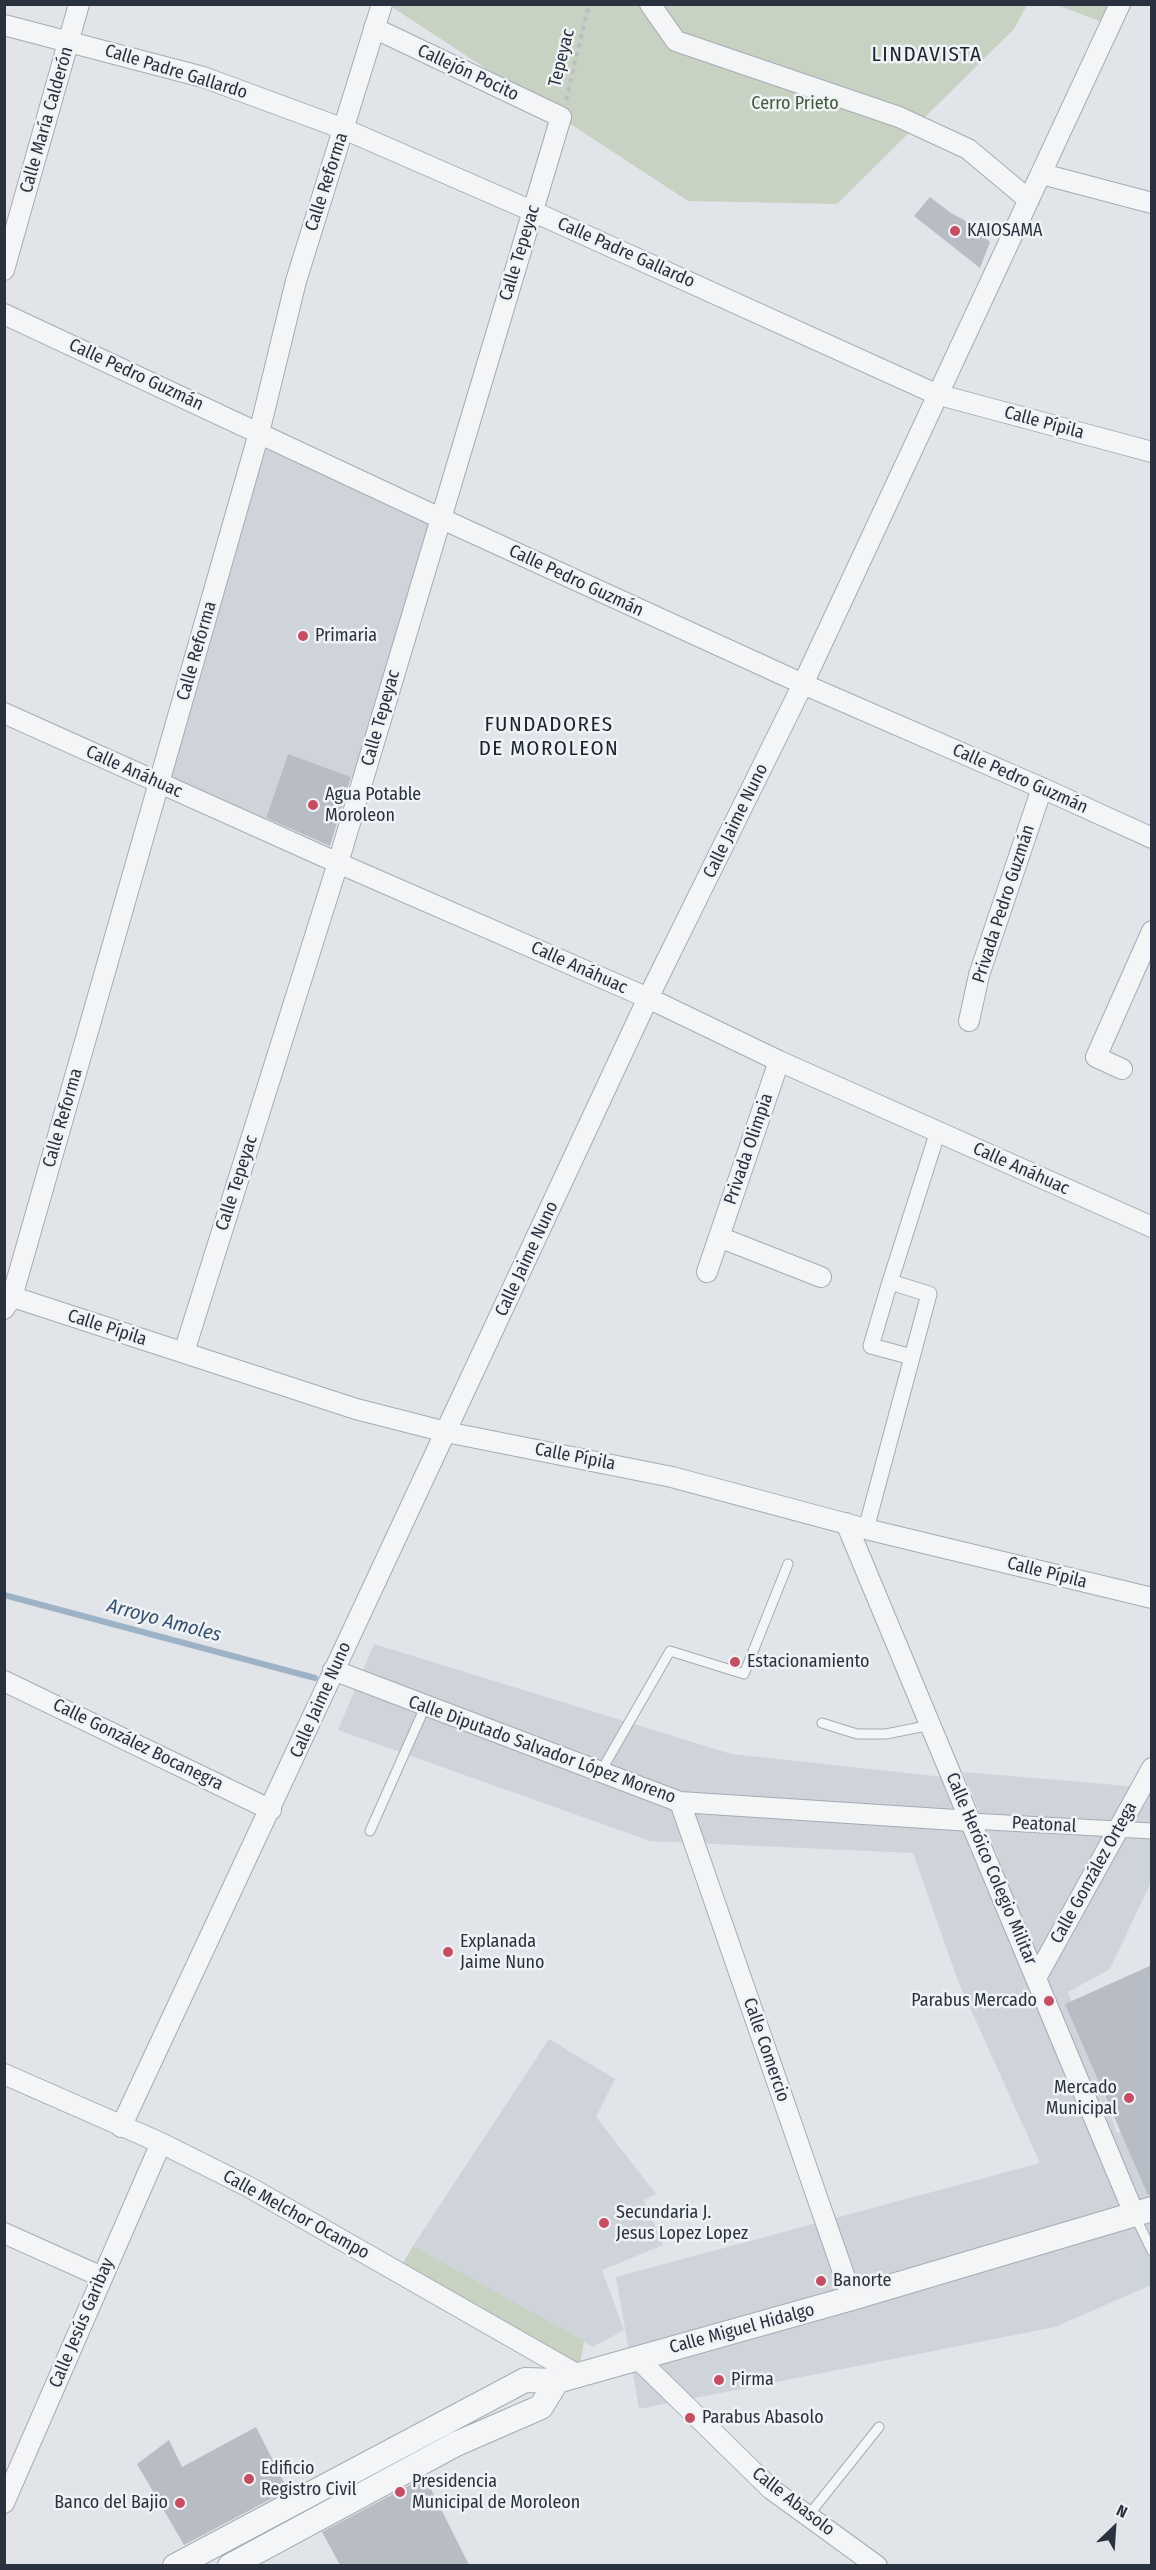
<!DOCTYPE html>
<meta charset="utf-8">
<style>
body{margin:0}
#map{position:relative;width:1156px;height:2570px;overflow:hidden;background:#e1e4e9;font-family:"Fira Sans Condensed",sans-serif}
canvas{display:block}
.frame{position:absolute;inset:0;border:6px solid #2a323f;pointer-events:none}
.north{position:absolute;left:1084px;top:2498px;width:60px;height:60px;-webkit-text-stroke:4px #f0f3f6;paint-order:stroke;rotate:25deg;font-size:16px;font-weight:700;line-height:24px;text-align:center;color:#2a323f}
.north::after{content:'';display:block;margin:auto;width:21px;height:27px;background:#2a323f;clip-path:polygon(50% 0,100% 100%,50% 72%,0 100%)}
</style>
<div id="map">
<canvas width="1156" height="2570"></canvas>
<div class="frame"></div>
<div class="north">N</div>
</div>
<script>
const g = document.querySelector('canvas').getContext('2d');
g.lineJoin = 'round';
function paint(path, color) { g.fillStyle = color; g.fill(path, 'evenodd'); }
const toPath = rows => new Path2D(rows.map(r => 'M' + r).join(''));
function trace(path, color, width, dash) { g.strokeStyle = color; g.lineWidth = width; g.lineCap = dash ? 'butt' : 'round'; g.setLineDash(dash || []); g.stroke(path); }
function label(font, color, halo, rows, align = 'center') {
  g.font = font + ' "Fira Sans Condensed",sans-serif'; g.lineWidth = 5; g.setLineDash([]); g.textBaseline = 'middle'; g.strokeStyle = halo; g.fillStyle = color; for (const [text, x, y, turn = 0] of rows) {
    g.save(); g.translate(x, y); g.rotate((+turn || 0) * Math.PI / 180); g.textAlign = isNaN(turn) ? turn : align; if (halo) g.strokeText(text, 0, 0); g.fillText(text, 0, 0); g.restore();
  }
}
paint(toPath([
 [259,433,440,518,362,781,288,754,262,829,159,784],
 [374,1644,731,1754,944,1777,979,1857,998,1857,963,1772,1151,1788,1151,1882,1110,1969,1068,1992,1117,2133,1151,2120,1151,2285,1055,2327,639,2409,616,2277,1040,2163,958,1981,913,1853,650,1841,338,1730],
 [549,2039,615,2079,596,2117,656,2194,644,2200,663,2245,602,2270,624,2330,593,2347,413,2246]
]), '#cfd3da');
paint(toPath([
 [389,5,1027,5,1014,29,837,204,688,201],
 [1057,5,1115,5,1107,24],
 [413,2246,584,2341,578,2375,398,2272]
]), '#c7d2c3');
trace(toPath([
 [4,1595,315,1678]
]), '#9eb2c6', 6);
paint(toPath([
 [930,197,951,213,964,220,990,242,980,268,914,216],
 [288,754,351,777,330,846,266,818],
 [1152,1965,1152,2195,1148,2195,1065,2004],
 [256,2427,288,2490,184,2545,137,2464,169,2440,182,2467],
 [425,2477,469,2565,340,2565,322,2532]
]), '#b8bdc5');
const service = toPath([
 [822,1723,857,1734,886,1734,931,1725],
 [600,1773,670,1651,744,1674,788,1564],
 [370,1831,425,1707],
 [1135,2216,1152,2251],
 [808,2516,879,2427]
]);
const pedestrian = toPath([
 [890,1282,871,1346,912,1357],
 [866,1529,929,1294,890,1282,938,1131],
 [971,1821,1152,1831]
]);
const minor = toPath([
 [650,4,676,41,899,117,968,149,1029,200],
 [4,25,203,77,344,129,532,211,936,394,1152,452],
 [1042,174,1152,203],
 [4,270,79,4],
 [4,314,440,518,803,684,1042,788,1152,838],
 [4,713,338,863,648,998,779,1061,1152,1227],
 [969,1021,979,975,1042,788],
 [1122,1069,1096,1057,1152,931],
 [719,1237,821,1277],
 [707,1272,779,1061],
 [4,1294,356,1409,446,1432,672,1477,866,1529,1152,1598],
 [4,1309,12,1297,259,433,296,281,382,4],
 [184,1352,338,863,561,117,374,28],
 [846,1523,1135,2216],
 [333,1670,680,1802,971,1821],
 [4,1681,271,1810],
 [680,1802,852,2298],
 [1036,1978,1152,1768],
 [4,2074,161,2143,249,2187,578,2375],
 [121,2127,648,998,803,684,1120,4],
 [4,2233,102,2277],
 [637,2358,771,2489,877,2566],
 [4,2503,161,2143]
]);
const tertiary = toPath([
 [175,2566,525,2380,557,2381,852,2298,1152,2209],
 [230,2566,456,2444,541,2407,557,2381]
]);
trace(service, '#a6abb3', 11);
trace(pedestrian, '#a6abb3', 17);
trace(minor, '#a6abb3', 22);
trace(tertiary, '#a6abb3', 26);
trace(toPath([
 [566,100,589,4]
]), '#bbbec3', 4, [4.5, 4.5]);
trace(service, '#f3f5f7', 9);
trace(pedestrian, '#f3f5f7', 15);
trace(minor, '#f3f5f7', 20);
trace(tertiary, '#f3f5f7', 24);
for (const [x, y, r, color] of [
 [955,231,6,"#c54e63"],
 [303,636,6,"#c54e63"],
 [313,805,6,"#c54e63"],
 [735,1662,6,"#c54e63"],
 [448,1952,6,"#c54e63"],
 [1049,2001,6,"#c54e63"],
 [1129,2098,6,"#c54e63"],
 [604,2223,6,"#c54e63"],
 [821,2281,6,"#c54e63"],
 [719,2380,6,"#c54e63"],
 [690,2418,6,"#c54e63"],
 [249,2479,6,"#c54e63"],
 [400,2492,6,"#c54e63"],
 [180,2503,6,"#c54e63"]
]) { const dot = new Path2D(); dot.arc(x, y, r, 0, 2 * Math.PI); g.fillStyle = color; g.fill(dot); trace(dot, '#f0f3f6', 2); }
label('18px', '#2a323f', '#f0f3f6', [
 ["Tepeyac",562,58,-76],
 ["Calle Padre Gallardo",176,72,17],
 ["Callejón Pocito",468,73,25],
 ["Calle María Calderón",47,120,-74],
 ["Calle Reforma",327,182,-72],
 ["Calle Tepeyac",520,253,-73],
 ["Calle Padre Gallardo",626,253,24],
 ["Calle Pedro Guzmán",136,375,25],
 ["Calle Pípila",1044,423,15],
 ["Calle Pedro Guzmán",576,581,25],
 ["Calle Reforma",197,651,-74],
 ["Calle Tepeyac",381,718,-74],
 ["Calle Anáhuac",134,772,24],
 ["Calle Pedro Guzmán",1020,779,24],
 ["Calle Jaime Nuno",736,821,-64],
 ["Privada Pedro Guzmán",1004,904,-72],
 ["Calle Anáhuac",579,968,24],
 ["Calle Reforma",63,1118,-74],
 ["Privada Olimpia",749,1149,-71],
 ["Calle Anáhuac",1021,1169,24],
 ["Calle Tepeyac",237,1183,-72],
 ["Calle Jaime Nuno",527,1259,-65],
 ["Calle Pípila",107,1328,18],
 ["Calle Pípila",575,1457,11],
 ["Calle Pípila",1047,1573,14],
 ["Calle Jaime Nuno",321,1700,-66],
 ["Calle González Bocanegra",138,1745,26],
 ["Calle Diputado Salvador López Moreno",542,1750,20],
 ["Peatonal",1044,1825,3],
 ["Calle Heróico Colegio Militar",991,1869,67],
 ["Calle González Ortega",1094,1873,-61],
 ["Calle Comercio",766,2050,71],
 ["Calle Melchor Ocampo",296,2215,29],
 ["Calle Jesús Garibay",82,2323,-67],
 ["Calle Miguel Hidalgo",742,2329,-15],
 ["Calle Abasolo",793,2502,38]
]);
label('18px', '#405a39', '#f0f3f6', [
 ["Cerro Prieto",795,104]
]);
label('18px', '#2a323f', '#f0f3f6', [
 ["KAIOSAMA",967,231],
 ["Primaria",315,636],
 ["Agua Potable",325,795],
 ["Moroleon",325,816],
 ["Estacionamiento",747,1662],
 ["Explanada",460,1942],
 ["Jaime Nuno",460,1963],
 ["Parabus Mercado",1037,2001,"right"],
 ["Mercado",1117,2088,"right"],
 ["Municipal",1117,2109,"right"],
 ["Secundaria J.",616,2213],
 ["Jesus Lopez Lopez",616,2234],
 ["Banorte",833,2281],
 ["Pirma",731,2380],
 ["Parabus Abasolo",702,2418],
 ["Edificio",261,2469],
 ["Registro Civil",261,2490],
 ["Presidencia",412,2482],
 ["Municipal de Moroleon",412,2503],
 ["Banco del Bajio",168,2503,"right"]
], 'left');
label('italic 20px', '#375270', '#f0f3f6', [
 ["Arroyo Amoles",164,1621,15]
]);
g.letterSpacing = '1.5px';
label('21px', '#1c2330', '#f0f3f6', [
 ["LINDAVISTA",927,55],
 ["FUNDADORES",549,725],
 ["DE MOROLEON",549,749]
]);
g.letterSpacing = '0px';
</script>
